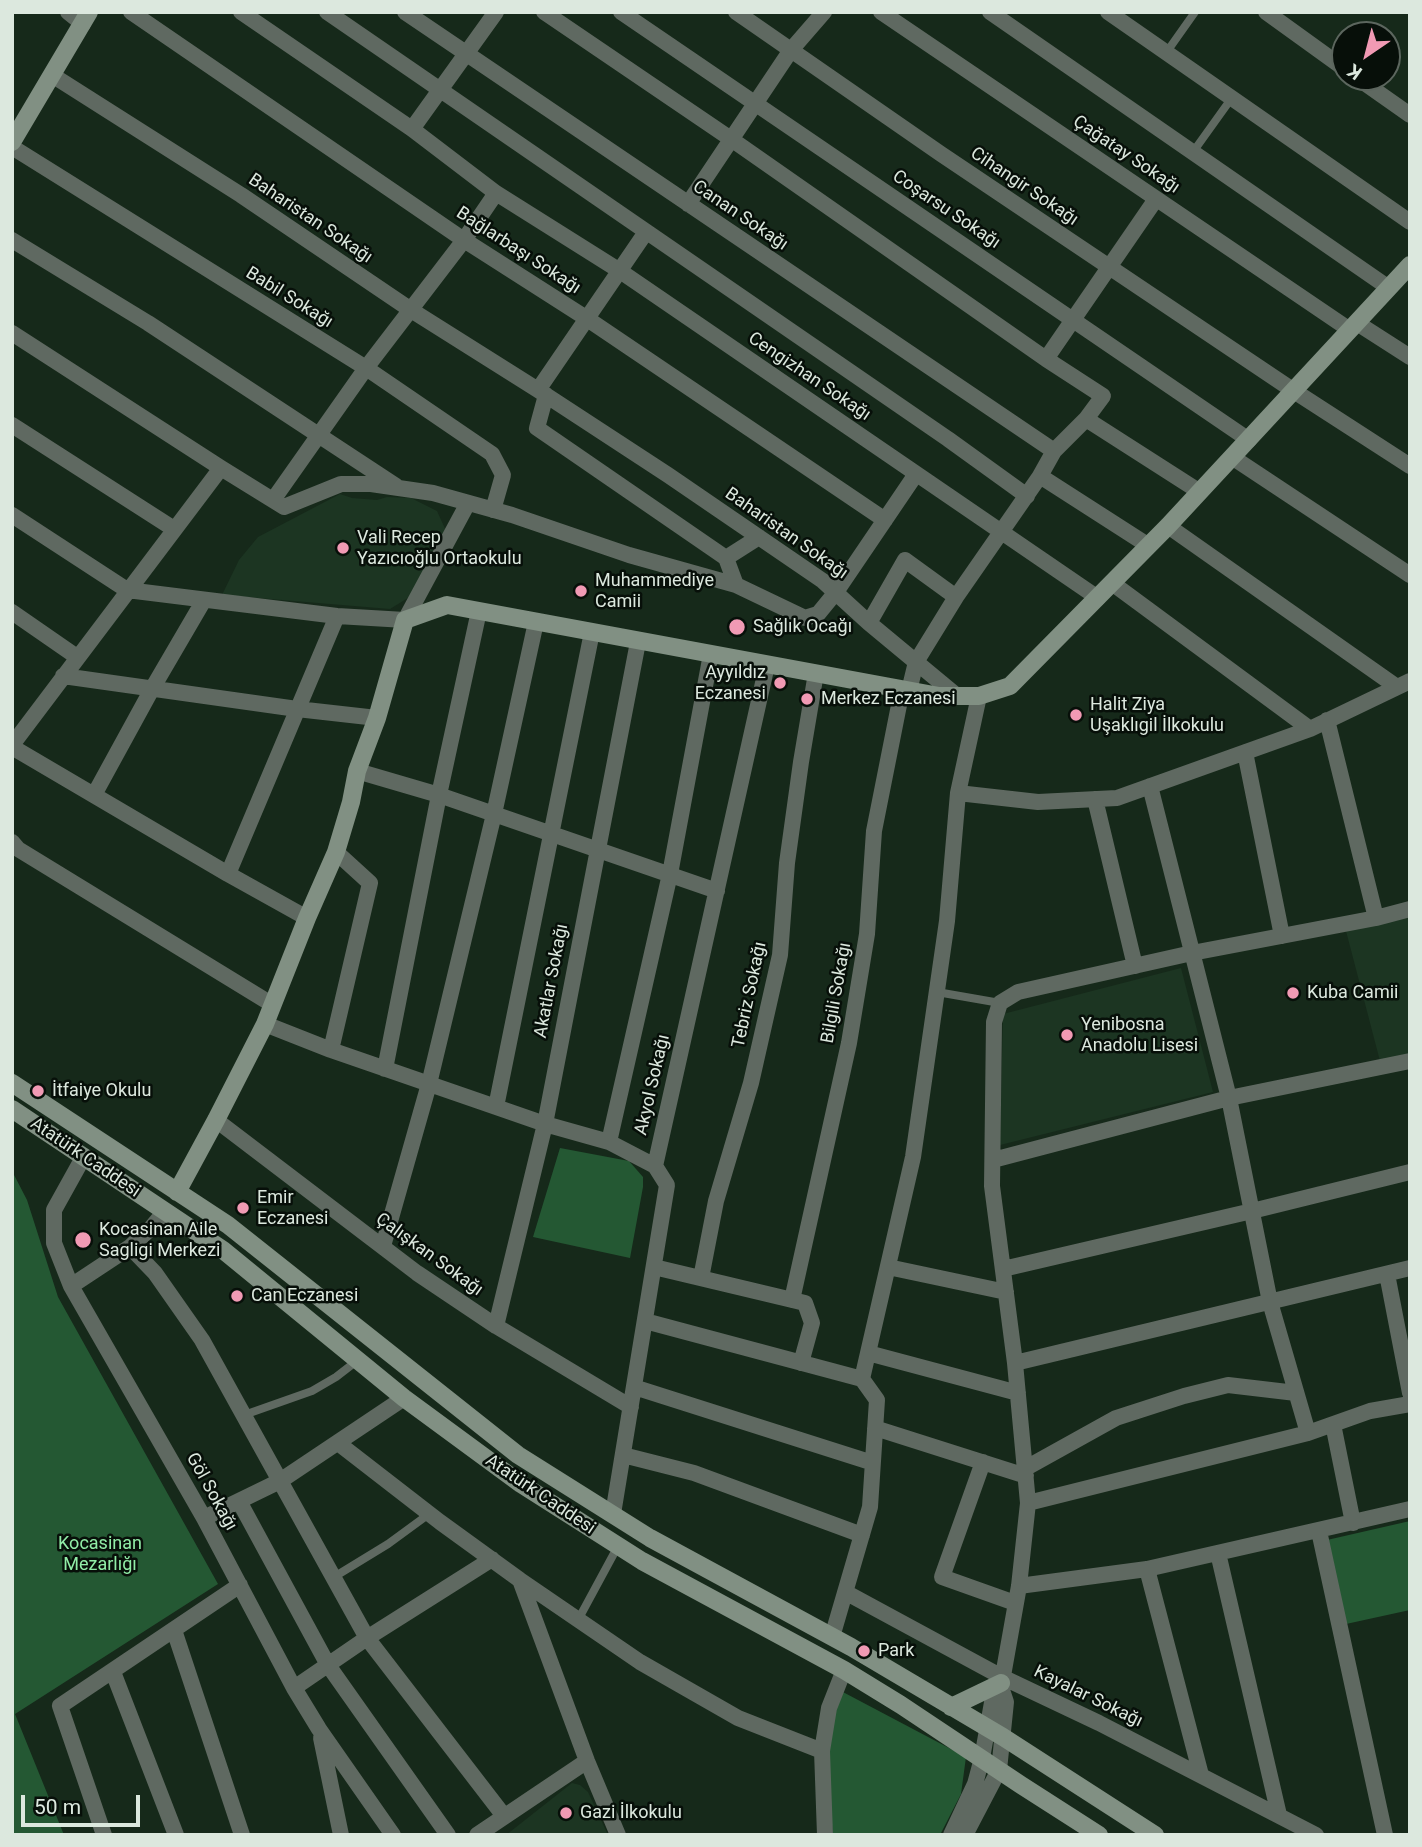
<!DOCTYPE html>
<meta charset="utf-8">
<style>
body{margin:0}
#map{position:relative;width:1422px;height:1847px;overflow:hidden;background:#16291a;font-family:Roboto,sans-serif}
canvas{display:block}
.frame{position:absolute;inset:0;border:14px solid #dce8de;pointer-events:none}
.north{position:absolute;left:1331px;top:21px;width:70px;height:70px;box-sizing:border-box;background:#070f09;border:2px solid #5c665e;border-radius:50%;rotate:215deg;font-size:19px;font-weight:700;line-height:28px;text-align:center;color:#dce8de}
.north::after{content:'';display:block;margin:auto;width:24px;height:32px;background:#f19ab4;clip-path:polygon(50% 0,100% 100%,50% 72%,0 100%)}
.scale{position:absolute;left:21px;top:1795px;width:119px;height:32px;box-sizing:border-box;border:4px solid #dce8de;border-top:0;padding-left:9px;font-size:21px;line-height:24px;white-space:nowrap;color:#dce8de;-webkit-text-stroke:5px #070f09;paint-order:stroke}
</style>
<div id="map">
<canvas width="1422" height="1847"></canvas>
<div class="frame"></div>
<div class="north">K</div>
<div class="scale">50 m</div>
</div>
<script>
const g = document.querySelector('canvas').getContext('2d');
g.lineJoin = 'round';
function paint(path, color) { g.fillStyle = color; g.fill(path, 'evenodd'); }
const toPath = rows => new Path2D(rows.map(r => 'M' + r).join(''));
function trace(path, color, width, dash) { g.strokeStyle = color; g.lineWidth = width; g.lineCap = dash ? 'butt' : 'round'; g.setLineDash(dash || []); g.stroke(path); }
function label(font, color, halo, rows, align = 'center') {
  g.font = font + ' Roboto,sans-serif'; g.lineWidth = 5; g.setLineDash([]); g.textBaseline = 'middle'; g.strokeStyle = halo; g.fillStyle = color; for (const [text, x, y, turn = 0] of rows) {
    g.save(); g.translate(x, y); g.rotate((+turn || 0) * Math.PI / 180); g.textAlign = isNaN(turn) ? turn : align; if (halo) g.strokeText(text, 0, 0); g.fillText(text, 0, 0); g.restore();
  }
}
paint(toPath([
 [340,494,352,498,377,500,387,497,411,498,437,511,447,533,411,596,390,609,222,595,239,560,258,537],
 [1410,915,1410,1054,1380,1061,1346,931],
 [1181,968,1213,1092,1000,1145,1003,1014],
 [572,1783,580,1785,588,1792,608,1835,506,1835]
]), '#1c3522');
paint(toPath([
 [560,1148,629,1161,643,1177,643,1187,630,1258,533,1237],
 [12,1171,27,1200,58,1297,218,1584,15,1714,64,1835,12,1835],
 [1410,1521,1410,1610,1346,1624,1327,1540],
 [841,1691,966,1757,961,1794,940,1835,833,1835,823,1735]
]), '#245833');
trace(toPath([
 [1166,53,1195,12],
 [1193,152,1231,99],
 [937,992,1000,1003],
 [244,1415,312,1391,336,1377,358,1360],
 [334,1577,388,1544,429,1514],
 [578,1620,618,1546]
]), '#5f6961', 8);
trace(toPath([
 [68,12,83,24],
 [131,12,464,240,586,318,885,520],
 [241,12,412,129,496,193,620,271,1098,598],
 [327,12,948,439,1027,496],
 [405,12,1054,451],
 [544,12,731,139,1046,359,1103,396,1086,419,1054,451,1040,476,1149,546],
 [621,12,1249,440],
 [736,12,941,154,1294,391,1410,466],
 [881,12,1350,330],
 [990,12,1389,288],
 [1108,12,1410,222],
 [1266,12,1345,69],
 [52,75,241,195,411,310,538,390,668,475,823,581,869,623,957,696],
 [1356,77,1410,115],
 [412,129,496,12],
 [12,147,366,368,492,454,503,475,493,510],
 [688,204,791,50,824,12],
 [12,240,148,323,396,486],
 [1357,323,1410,357],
 [12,333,221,468,284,507,341,484,371,484,433,493,512,515,629,555,736,585,805,618,818,614,836,592,916,474],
 [1046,359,1156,199],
 [538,390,646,232],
 [546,395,537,428,726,558,736,585],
 [1086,419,1200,492],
 [12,425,174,529],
 [1232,457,1410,575],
 [273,500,366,368,464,240,496,193],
 [12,515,127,590,337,616,405,620,468,503],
 [1168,526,1397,687],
 [726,558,759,537],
 [1112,583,1310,729],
 [12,612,77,657],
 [869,623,905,560,956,597],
 [63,676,297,709,377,718],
 [909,691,916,662,956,597,1040,476],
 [1327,720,1376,918],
 [12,745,221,468],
 [12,747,228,874,307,918],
 [1245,752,1282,936],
 [357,771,439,795,717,891],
 [1150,786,1229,1098,1270,1302,1308,1433],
 [958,793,1038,802,1117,798,1310,729,1410,681],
 [94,795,152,689,204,600],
 [1095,799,1135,966],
 [12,842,18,849,273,1005],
 [228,874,337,616],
 [265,1024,331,1050,496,1107,545,1124,609,1142,655,1166],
 [331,1050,370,883,336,852],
 [385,1069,439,795,479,611],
 [496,1107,592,632],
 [216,1120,417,1273,496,1326,631,1407],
 [609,1142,670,874,711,654],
 [84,1156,54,1210,54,1243,71,1286,204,1518,294,1688,319,1729,393,1835],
 [993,1160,1229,1098,1410,1061],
 [383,1246,429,1084,494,814,536,622],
 [130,1247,151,1228,165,1211],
 [654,1267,805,1303,812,1323,801,1363],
 [888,1267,1006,1292],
 [1003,1269,1252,1211,1410,1172],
 [1387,1274,1410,1393],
 [701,1278,716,1201,751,1083,780,955,787,863,801,762,816,673],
 [71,1286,130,1247,155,1273,202,1340,367,1638,504,1816],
 [792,1300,849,1043,867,934,874,831,902,690],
 [645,1321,862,1379,877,1400,870,1507,832,1637],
 [496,1326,545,1124,638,642],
 [868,1353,1018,1393],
 [1015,1363,1410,1268],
 [862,1379,913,1157,947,921,958,793,979,696],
 [634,1387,873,1463],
 [1333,1424,1353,1523],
 [875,1428,1026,1476],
 [338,1443,440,1522,520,1580,640,1662,738,1718,822,1751],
 [623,1455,694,1473,862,1535],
 [983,1462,942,1577,1015,1603],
 [1026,1468,1116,1418,1184,1396,1228,1385,1296,1393],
 [239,1501,328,1665,448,1835],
 [1028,1503,1308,1433,1370,1411,1410,1404],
 [613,1514,667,1185,655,1166,767,665],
 [204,1518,280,1481,404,1398],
 [1319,1531,1385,1835],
 [1218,1553,1279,1815],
 [1147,1569,1201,1775],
 [520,1580,587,1761,618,1835],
 [1019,1586,1147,1569,1410,1509],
 [845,1592,1002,1677,1099,1723,1316,1835],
 [174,1630,242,1835],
 [113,1672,176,1835],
 [294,1688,367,1638,492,1559],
 [321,1738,341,1835],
 [104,1835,60,1706,240,1585],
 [477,1835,587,1761],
 [825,1835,822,1751,829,1708,844,1670],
 [951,1835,975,1784,982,1758,993,1697,1001,1687,1019,1586,1028,1503,1015,1363,992,1186,994,1022,1000,1003,1018,992,1192,953,1376,918,1410,909],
 [965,1835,999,1770,1006,1702,1001,1687]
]), '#5f6961', 16);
trace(toPath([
 [12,142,89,12],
 [12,1083,228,1225,518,1455,650,1538,851,1647,1003,1737,1155,1835],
 [12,1109,223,1250,404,1398,521,1484,642,1561,844,1670,901,1705,1021,1785,1099,1835],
 [177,1192,216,1120,265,1024,307,918,336,852,351,802,357,771,377,718,405,620,447,605,939,696,979,696,1010,686,1168,526,1410,265],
 [951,1707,1001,1683]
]), '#819083', 18);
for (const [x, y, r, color] of [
 [343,548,7,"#f19ab4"],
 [581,591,7,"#f19ab4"],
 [737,627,9,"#f19ab4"],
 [780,683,7,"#f19ab4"],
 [807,699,7,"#f19ab4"],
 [1076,715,7,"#f19ab4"],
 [1293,993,7,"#f19ab4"],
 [1067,1035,7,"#f19ab4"],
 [38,1091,7,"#f19ab4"],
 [243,1208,7,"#f19ab4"],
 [83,1240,9,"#f19ab4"],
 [237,1296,7,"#f19ab4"],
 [864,1651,7,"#f19ab4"],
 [566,1813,7,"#f19ab4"]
]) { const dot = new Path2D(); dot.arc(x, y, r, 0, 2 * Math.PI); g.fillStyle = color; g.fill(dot); trace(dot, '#070f09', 2.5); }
label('18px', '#dce8de', '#070f09', [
 ["Çağatay Sokağı",1126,155,34],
 ["Cihangir Sokağı",1024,187,34],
 ["Coşarsu Sokağı",946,210,34],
 ["Canan Sokağı",740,216,34],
 ["Baharistan Sokağı",310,219,34],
 ["Bağlarbaşı Sokağı",518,251,33],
 ["Babil Sokağı",289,298,32],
 ["Cengizhan Sokağı",809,377,34],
 ["Baharistan Sokağı",786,534,35],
 ["Akatlar Sokağı",552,981,-79],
 ["Bilgili Sokağı",837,993,-80],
 ["Tebriz Sokağı",750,995,-78],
 ["Akyol Sokağı",653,1085,-77],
 ["Atatürk Caddesi",85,1158,34],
 ["Çalışkan Sokağı",429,1255,36],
 ["Göl Sokağı",211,1492,61],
 ["Atatürk Caddesi",540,1495,34],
 ["Kayalar Sokağı",1088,1697,26]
]);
label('18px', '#dce8de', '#070f09', [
 ["Vali Recep",357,538],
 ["Yazıcıoğlu Ortaokulu",357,559],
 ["Muhammediye",595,581],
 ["Camii",595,602],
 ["Sağlık Ocağı",753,627],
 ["Ayyıldız",766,673,"right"],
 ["Eczanesi",766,694,"right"],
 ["Merkez Eczanesi",821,699],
 ["Halit Ziya",1090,705],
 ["Uşaklıgil İlkokulu",1090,726],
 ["Kuba Camii",1307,993],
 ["Yenibosna",1081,1025],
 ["Anadolu Lisesi",1081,1046],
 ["İtfaiye Okulu",52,1091],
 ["Emir",257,1198],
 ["Eczanesi",257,1219],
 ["Kocasinan Aile",99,1230],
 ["Sagligi Merkezi",99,1251],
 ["Can Eczanesi",251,1296],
 ["Park",878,1651],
 ["Gazi İlkokulu",580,1813]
], 'left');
label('18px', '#91eda7', '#070f09', [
 ["Kocasinan",100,1544],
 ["Mezarlığı",100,1565]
]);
</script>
